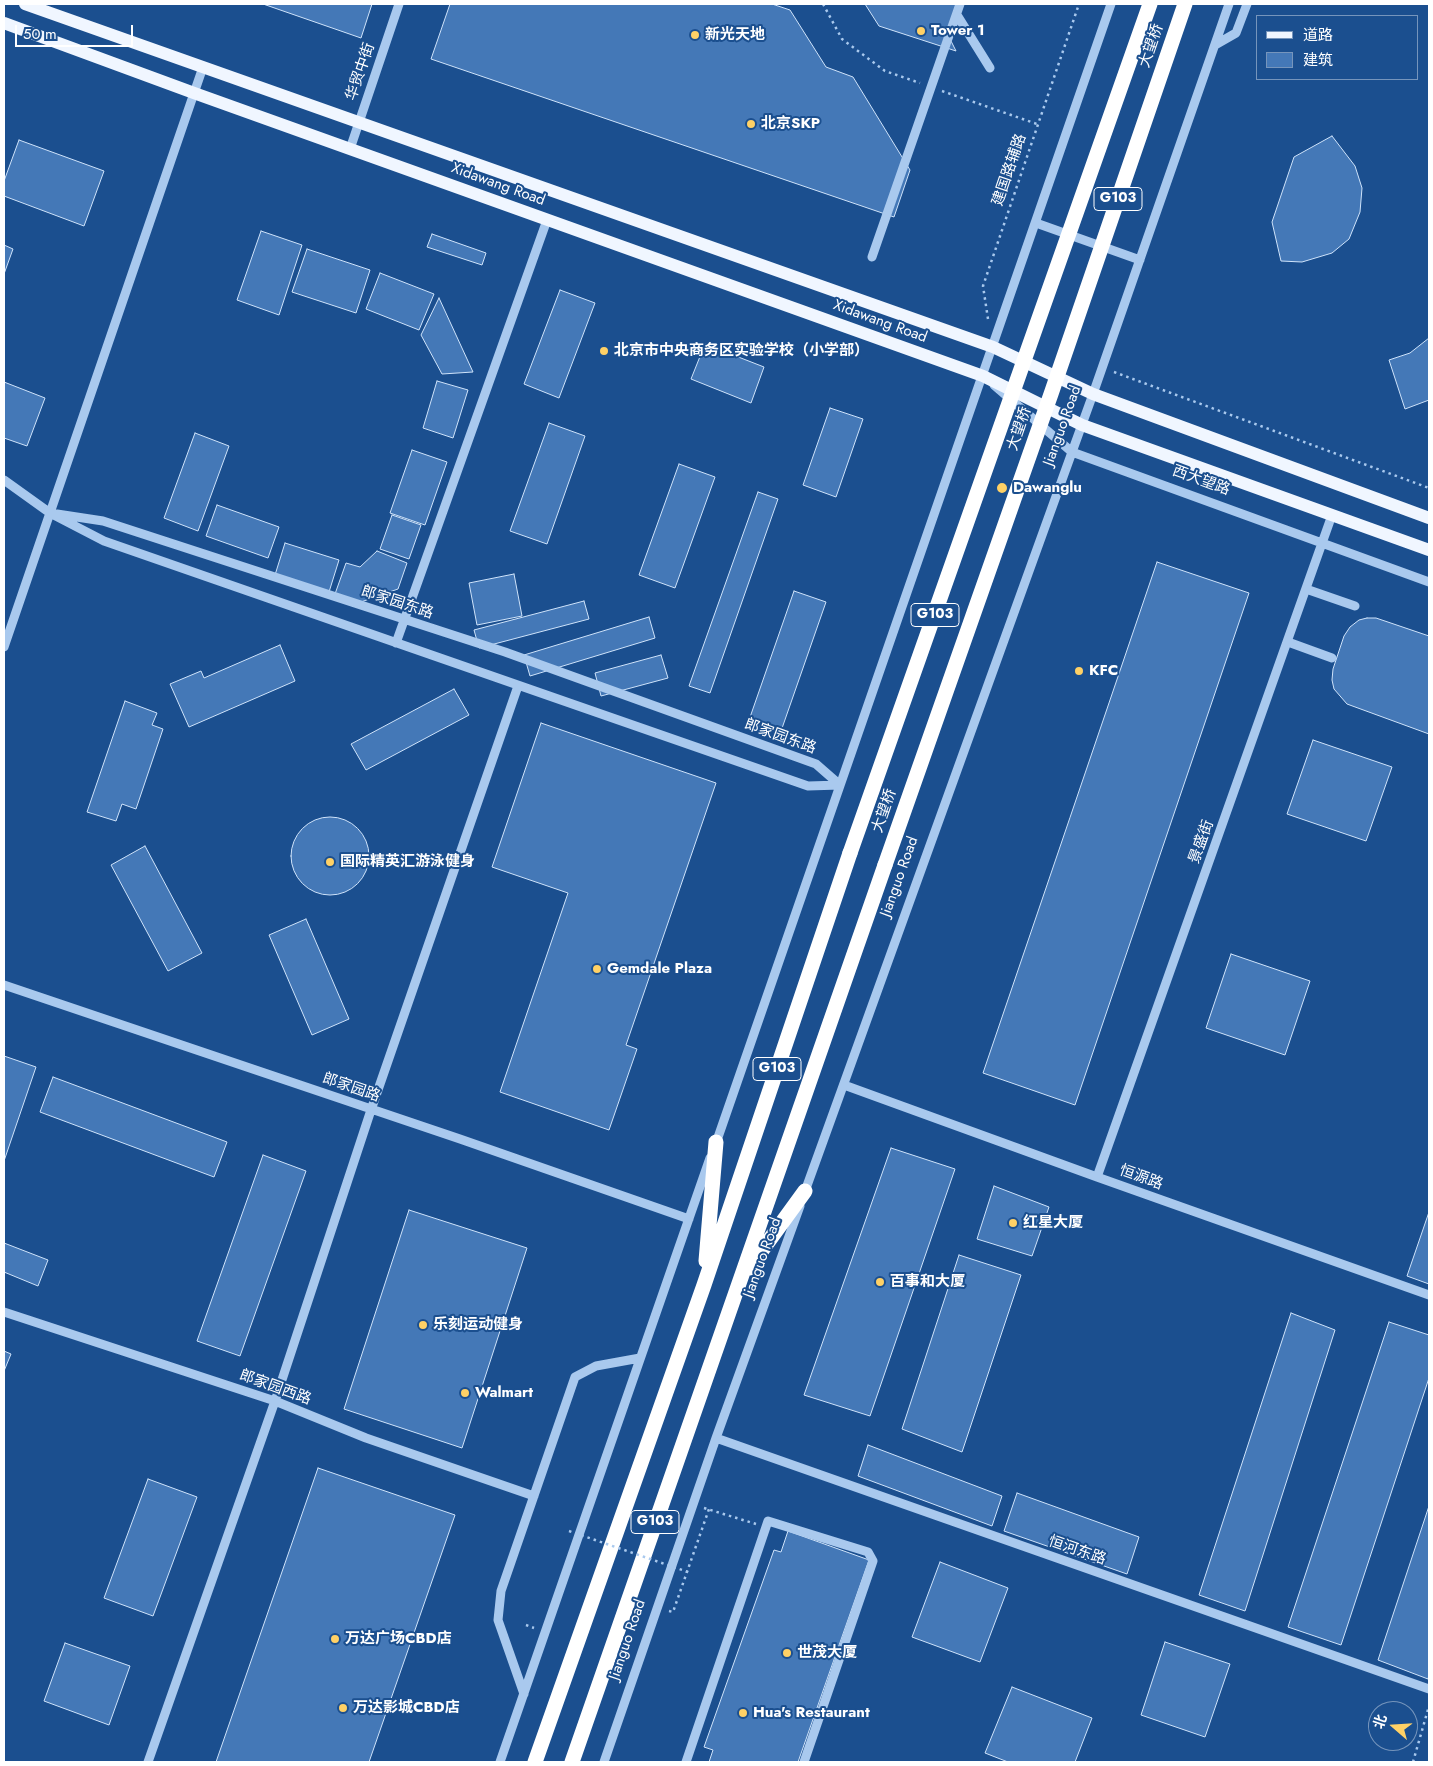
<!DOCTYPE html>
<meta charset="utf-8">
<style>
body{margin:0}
#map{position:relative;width:1433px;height:1766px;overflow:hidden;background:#1b4f8f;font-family:Jost,"Noto Sans SC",sans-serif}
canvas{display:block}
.frame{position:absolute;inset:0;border:5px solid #fff;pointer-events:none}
.legend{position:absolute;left:1256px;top:15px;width:162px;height:65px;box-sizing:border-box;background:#1b4f8f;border:1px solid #7695bc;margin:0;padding:6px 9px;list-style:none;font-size:15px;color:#fff}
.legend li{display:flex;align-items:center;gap:10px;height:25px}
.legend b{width:25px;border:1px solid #7695bc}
.north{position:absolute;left:1368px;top:1701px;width:50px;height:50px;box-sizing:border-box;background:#1b4f8f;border:1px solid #7695bc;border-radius:50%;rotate:289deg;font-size:14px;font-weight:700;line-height:20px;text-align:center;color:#fff}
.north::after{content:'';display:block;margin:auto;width:18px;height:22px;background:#ffd166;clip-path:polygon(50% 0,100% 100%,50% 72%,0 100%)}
.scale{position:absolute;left:15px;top:25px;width:118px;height:22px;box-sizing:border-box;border:2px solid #fff;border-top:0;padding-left:6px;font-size:15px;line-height:18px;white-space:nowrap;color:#fff;-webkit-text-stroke:4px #1b4f8f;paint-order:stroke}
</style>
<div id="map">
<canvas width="1433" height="1766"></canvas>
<div class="frame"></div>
<ul class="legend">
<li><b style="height:6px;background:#f0f6ff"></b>道路</li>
<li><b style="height:14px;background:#4478b7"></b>建筑</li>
</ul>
<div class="north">北</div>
<div class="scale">50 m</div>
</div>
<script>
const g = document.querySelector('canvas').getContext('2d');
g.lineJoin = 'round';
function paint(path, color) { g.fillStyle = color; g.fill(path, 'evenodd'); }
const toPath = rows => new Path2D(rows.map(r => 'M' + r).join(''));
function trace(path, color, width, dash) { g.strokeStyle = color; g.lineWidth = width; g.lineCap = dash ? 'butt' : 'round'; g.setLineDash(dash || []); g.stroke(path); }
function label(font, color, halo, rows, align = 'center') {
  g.font = font + ' Jost,"Noto Sans SC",sans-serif'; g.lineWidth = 4; g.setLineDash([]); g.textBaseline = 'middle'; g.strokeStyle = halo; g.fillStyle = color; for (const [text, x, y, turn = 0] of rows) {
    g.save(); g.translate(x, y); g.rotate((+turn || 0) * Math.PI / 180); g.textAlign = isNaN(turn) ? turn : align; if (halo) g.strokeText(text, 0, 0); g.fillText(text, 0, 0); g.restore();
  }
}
const building = toPath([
 [263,4,372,4,361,38,263,4],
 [450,4,772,4,790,10,826,67,853,77,910,170,894,217,431,59,450,4],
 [865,4,959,4,948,35,956,51,879,26,865,4],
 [1332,136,1355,166,1362,188,1360,212,1349,239,1332,253,1302,262,1281,261,1272,222,1294,157,1332,136],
 [19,140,104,171,84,226,4,196,4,181,19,140],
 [261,231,302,245,279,315,237,300,261,231],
 [432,234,486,253,482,265,427,247,432,234],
 [4,245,13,249,4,274,4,245],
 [307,249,370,270,356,313,292,292,307,249],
 [380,273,434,294,419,330,366,309,380,273],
 [560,290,595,303,559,398,524,384,560,290],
 [439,298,473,372,442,374,421,335,439,298],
 [1429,338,1429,400,1405,409,1389,360,1410,353,1429,338],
 [705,344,764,367,751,403,691,379,705,344],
 [437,381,468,390,453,438,423,428,437,381],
 [4,382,45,398,27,446,4,438,4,382],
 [830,408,863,419,836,497,803,485,830,408],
 [549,423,585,436,547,544,510,531,549,423],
 [195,433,229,446,198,531,164,518,195,433],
 [412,450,447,462,425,525,390,513,412,450],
 [679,464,715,477,675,588,639,575,679,464],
 [758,492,778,499,710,693,689,686,758,492],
 [217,505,279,527,268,558,206,536,217,505],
 [392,515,421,525,409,559,380,549,392,515],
 [285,543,339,560,329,592,275,575,285,543],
 [377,551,407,563,398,589,358,603,335,594,346,563,360,567,377,551],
 [1157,562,1249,593,1075,1105,983,1073,1157,562],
 [514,574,522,616,477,625,469,583,514,574],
 [794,591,826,602,780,734,748,723,794,591],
 [584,601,589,619,479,648,474,630,584,601],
 [649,617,655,638,530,676,524,655,649,617],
 [1367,618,1376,618,1429,636,1429,734,1347,704,1334,689,1332,680,1333,669,1344,636,1350,627,1359,620,1367,618],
 [280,645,295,681,189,727,170,684,201,671,204,678,280,645],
 [661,655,668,678,601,696,595,673,661,655],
 [454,689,469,715,366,770,351,744,454,689],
 [125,701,157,713,152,725,163,729,136,809,122,804,116,821,87,812,125,701],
 [541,723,716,783,626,1045,637,1049,609,1130,500,1092,568,893,492,867,541,723],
 [1313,740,1392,767,1366,841,1287,814,1313,740],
 '291 856a39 39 0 1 1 78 0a39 39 0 1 1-78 0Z',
 [145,846,202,953,168,971,111,865,145,846],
 [306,919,349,1019,312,1035,269,935,306,919],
 [1231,954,1310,981,1285,1055,1206,1028,1231,954],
 [4,1056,36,1067,4,1161,4,1056],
 [53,1077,227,1142,214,1177,40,1112,53,1077],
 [891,1148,955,1169,870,1416,804,1395,891,1148],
 [263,1155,306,1171,240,1356,197,1341,263,1155],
 [994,1186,1049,1207,1032,1256,977,1239,994,1186],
 [409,1210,527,1248,462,1448,344,1409,409,1210],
 [1429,1212,1429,1284,1407,1276,1429,1212],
 [4,1243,48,1260,38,1286,4,1272,4,1243],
 [959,1255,1021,1275,962,1452,902,1429,959,1255],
 [1291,1313,1335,1330,1245,1611,1199,1595,1291,1313],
 [1389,1322,1429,1335,1429,1378,1341,1645,1288,1627,1389,1322],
 [4,1351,11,1354,4,1371,4,1351],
 [868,1445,1002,1496,992,1526,858,1476,868,1445],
 [318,1468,455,1515,369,1762,216,1762,318,1468],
 [148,1479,197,1497,153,1616,104,1598,148,1479],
 [1017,1493,1139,1537,1127,1574,1004,1531,1017,1493],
 [1429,1506,1429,1675,1428,1679,1378,1660,1429,1506],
 [788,1531,869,1560,798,1762,709,1762,713,1750,704,1747,774,1550,781,1552,788,1531],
 [940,1562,1008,1588,980,1662,912,1637,940,1562],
 [1165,1642,1230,1664,1205,1737,1141,1715,1165,1642],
 [65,1643,130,1666,109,1725,44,1701,65,1643],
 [1012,1687,1092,1718,1075,1762,1008,1762,985,1753,1012,1687]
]);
paint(building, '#4478b7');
trace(building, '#cfe3fa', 1);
trace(toPath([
 [823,4,842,39,885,71,920,83],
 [942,91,1037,124],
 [988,319,983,286,1079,4],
 [1114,372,1429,488],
 [704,1508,756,1524],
 [669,1611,673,1612,709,1509],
 [526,1625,534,1628],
 [1413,1762,1429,1706]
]), '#a9c9ee', 2.5, [2.5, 4]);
trace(toPath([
 [957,15,990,68],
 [1215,45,1236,33,1247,4],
 [350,149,399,4],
 [1036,223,1140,260],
 [872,257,960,4],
 [994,385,1072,452,1429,582],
 [4,480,50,513,104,541,808,786,840,785],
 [57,514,103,521,505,652,816,764,840,785],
 [1306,589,1355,606],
 [1288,642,1332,658],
 [396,643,547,220],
 [4,647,203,67],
 [4,985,460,1139,689,1219],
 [844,1085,1097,1177,1429,1295],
 [715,1146,1111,4],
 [1097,1177,1332,515],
 [804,1194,1093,394,1229,4],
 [4,1312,275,1401,366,1438,534,1496],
 [716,1438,1429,1689],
 [524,1694,498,1620,501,1591,575,1377,596,1366,640,1358],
 [148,1762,275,1401,371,1110,518,686],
 [500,1762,710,1158],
 [604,1762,716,1438,800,1206],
 [686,1762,768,1521,868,1552,873,1561,804,1762]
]), '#a9c9ee', 9);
trace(toPath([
 [25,4,993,347,1093,394,1429,518],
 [4,23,194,93,983,376,1082,425,1429,550]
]), '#f0f6ff', 12);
trace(toPath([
 [706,1261,716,1142],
 [749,1268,805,1191],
 [535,1762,704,1285,850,853],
 [572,1762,885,865]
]), '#fff', 15);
trace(toPath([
 [569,1531,688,1572]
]), '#a9c9ee', 2.5, [2.5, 4]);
trace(toPath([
 [850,853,1150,4],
 [885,865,1051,394,1185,4]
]), '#fff', 15);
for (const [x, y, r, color] of [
 [921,31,5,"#ffd166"],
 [695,35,5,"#ffd166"],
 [751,124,5,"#ffd166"],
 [604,351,5,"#ffd166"],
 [1002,488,6,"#ffd166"],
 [1079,671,5,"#ffd166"],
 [330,862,5,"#ffd166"],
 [597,969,5,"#ffd166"],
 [1013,1223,5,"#ffd166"],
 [880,1282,5,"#ffd166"],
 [423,1325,5,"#ffd166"],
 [465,1393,5,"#ffd166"],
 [335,1639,5,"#ffd166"],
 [787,1653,5,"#ffd166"],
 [343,1708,5,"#ffd166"],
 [743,1713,5,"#ffd166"]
]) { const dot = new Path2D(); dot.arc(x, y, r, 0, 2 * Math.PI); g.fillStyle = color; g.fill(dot); trace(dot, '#1b4f8f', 2); }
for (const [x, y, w] of [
 [1118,199,48],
 [935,615,48],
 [777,1069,48],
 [655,1522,48]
]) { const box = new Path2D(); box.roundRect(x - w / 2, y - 11.5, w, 23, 4); g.fillStyle = '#1b4f8f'; g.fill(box); trace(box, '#fff', 1); }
label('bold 14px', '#fff', null, [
 ["G103",1118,199],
 ["G103",935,615],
 ["G103",777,1069],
 ["G103",655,1522]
]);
label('bold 15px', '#fff', '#1b4f8f', [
 ["Tower 1",931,31],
 ["新光天地",705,35],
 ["北京SKP",761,124],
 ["北京市中央商务区实验学校（小学部）",614,351],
 ["Dawanglu",1013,488],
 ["KFC",1089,671],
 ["国际精英汇游泳健身",340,862],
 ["Gemdale Plaza",607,969],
 ["红星大厦",1023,1223],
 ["百事和大厦",890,1282],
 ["乐刻运动健身",433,1325],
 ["Walmart",475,1393],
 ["万达广场CBD店",345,1639],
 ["世茂大厦",797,1653],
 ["万达影城CBD店",353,1708],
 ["Hua's Restaurant",753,1713]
], 'left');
label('15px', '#fff', '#1b4f8f', [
 ["大望桥",1152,46,-71],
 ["华贸中街",361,72,-71],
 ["建国路辅路",1010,170,-71],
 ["Xidawang Road",498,185,20],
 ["Xidawang Road",880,322,20],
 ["Jianguo Road",1063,426,-70],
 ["大望桥",1020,429,-71],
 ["西大望路",1201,481,20],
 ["郎家园东路",397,603,18],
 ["郎家园东路",780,737,20],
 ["大望桥",885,811,-71],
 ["景盛街",1202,842,-70],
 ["Jianguo Road",900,877,-70],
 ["郎家园路",351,1088,19],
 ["恒源路",1141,1178,20],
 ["Jianguo Road",763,1258,-70],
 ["郎家园西路",275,1388,20],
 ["恒河东路",1077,1551,19],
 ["Jianguo Road",628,1640,-71]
]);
</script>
